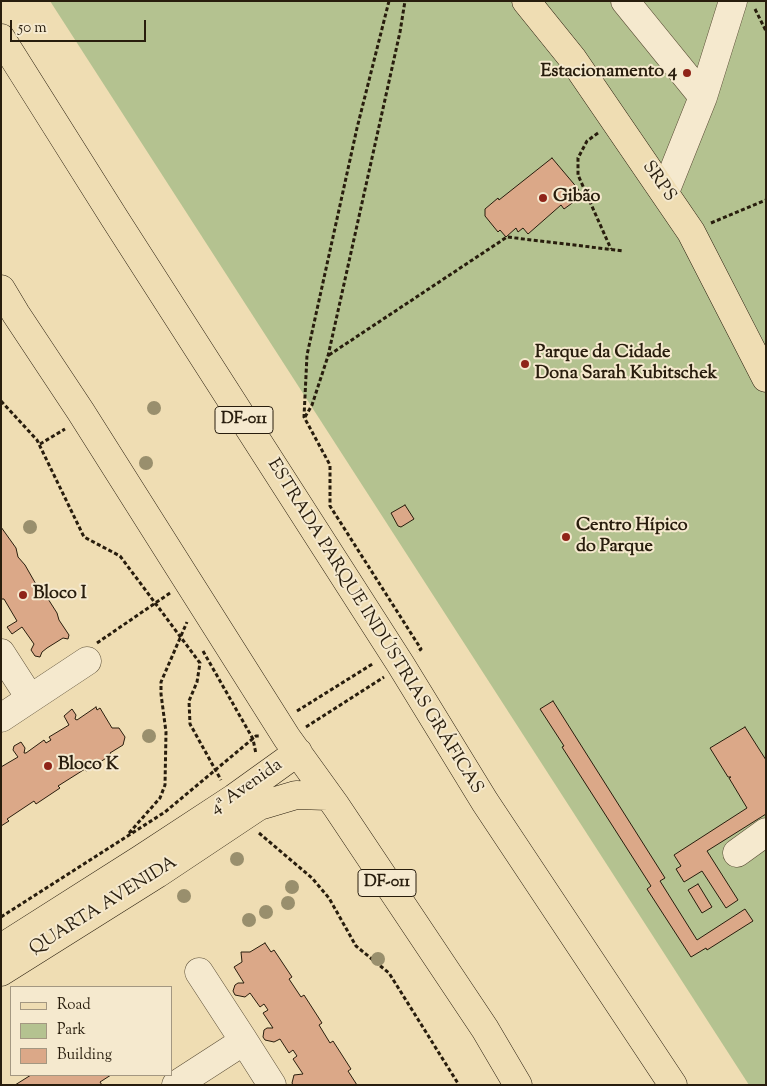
<!DOCTYPE html>
<meta charset="utf-8">
<style>
body{margin:0}
#map{position:relative;width:767px;height:1086px;overflow:hidden;background:#efddb3;font-family:"Sorts Mill Goudy",serif}
canvas{display:block}
.frame{position:absolute;inset:0;border:2px solid #281d0d;pointer-events:none}
.legend{position:absolute;left:10px;top:986px;width:162px;height:90px;box-sizing:border-box;background:#f5e9ce;border:1px solid #a39781;margin:0;padding:6px 9px;list-style:none;font-size:15px;color:#281d0d}
.legend li{display:flex;align-items:center;gap:10px;height:25px}
.legend b{width:25px;border:1px solid #a39781}
.scale{position:absolute;left:10px;top:20px;width:136px;height:22px;box-sizing:border-box;border:2px solid #281d0d;border-top:0;padding-left:6px;font-size:15px;line-height:18px;white-space:nowrap;color:#281d0d;-webkit-text-stroke:4px #f5e9ce;paint-order:stroke}
</style>
<div id="map">
<canvas width="767" height="1086"></canvas>
<div class="frame"></div>
<ul class="legend">
<li><b style="height:6px;background:#efddb3"></b>Road</li>
<li><b style="height:14px;background:#b4c290"></b>Park</li>
<li><b style="height:14px;background:#dba888"></b>Building</li>
</ul>
<div class="scale">50 m</div>
</div>
<script>
const g = document.querySelector('canvas').getContext('2d');
g.lineJoin = 'round';
function paint(path, color) { g.fillStyle = color; g.fill(path, 'evenodd'); }
const toPath = rows => new Path2D(rows.map(r => 'M' + r).join(''));
function trace(path, color, width, dash) { g.strokeStyle = color; g.lineWidth = width; g.lineCap = dash ? 'butt' : 'round'; g.setLineDash(dash || []); g.stroke(path); }
function label(font, color, halo, rows, align = 'center') {
  g.font = font + ' "Sorts Mill Goudy",serif'; g.lineWidth = 4; g.setLineDash([]); g.textBaseline = 'middle'; g.strokeStyle = halo; g.fillStyle = color; for (const [text, x, y, turn = 0] of rows) {
    g.save(); g.translate(x, y); g.rotate((+turn || 0) * Math.PI / 180); g.textAlign = isNaN(turn) ? turn : align; if (halo) g.strokeText(text, 0, 0); g.fillText(text, 0, 0); g.restore();
  }
}
paint(toPath([
 [50,1,766,1,766,1085,749,1085]
]), '#b4c290');
const building = toPath([
 [552,158,579,190,571,197,575,201,564,209,561,205,528,234,523,228,518,232,516,228,506,237,500,230,498,232,485,216,485,209,498,198,499,200,552,158],
 [405,505,414,519,401,527,398,526,391,513,405,505],
 [1,527,16,548,18,557,25,565,37,586,43,591,57,613,59,620,69,635,68,639,63,638,47,648,42,652,40,657,35,656,31,650,34,644,22,627,12,634,7,627,17,621,4,599,1,599,1,527],
 [553,701,665,878,660,881,697,940,745,909,753,921,707,950,706,948,691,957,647,889,651,886,562,747,564,746,540,709,553,701],
 [96,707,97,710,100,708,112,728,119,728,125,737,123,745,110,753,111,755,86,771,85,769,58,786,60,788,36,804,34,801,7,819,9,821,1,826,1,767,18,757,13,750,14,746,21,742,25,748,24,753,26,753,44,740,46,743,51,740,49,737,69,725,64,716,72,709,76,715,75,719,77,720,96,707],
 [745,727,766,760,766,814,707,851,738,900,726,908,702,871,684,882,676,869,681,866,674,855,747,808,729,778,731,777,728,777,710,748,745,727],
 [698,884,712,907,702,913,688,890,698,884],
 [265,943,271,952,274,950,292,977,289,979,301,997,304,995,322,1023,319,1025,330,1043,333,1041,351,1069,348,1071,357,1085,293,1085,292,1083,294,1075,303,1074,293,1059,297,1056,293,1050,289,1053,280,1039,274,1042,265,1040,263,1037,264,1030,267,1028,273,1028,263,1013,268,1010,264,1004,260,1007,250,993,245,997,235,995,233,991,235,985,238,983,244,983,234,967,242,962,241,952,250,952,265,943],
 [31,1075,111,1075,100,1082,102,1085,15,1085,31,1075]
]);
paint(building, '#dba888');
trace(building, '#281d0d', 1);
const minor = toPath([
 [625,1,703,97],
 [665,192,703,97,733,1],
 [1,653,30,698],
 [1,718,87,661],
 [737,853,766,832],
 [199,972,244,1041],
 [176,1085,244,1041,272,1085]
]);
const major = toPath([
 [526,1,572,58,691,232,766,378],
 [1,38,115,219,401,665,485,802,673,1085],
 [1,289,16,314,81,412,287,738,336,806,485,1029,518,1085],
 [1,948,141,859,234,798,298,752],
 [1,972,157,874,259,806,296,795,328,796]
]);
trace(minor, '#5a4d36', 29);
trace(major, '#281d0d', 29);
trace(toPath([
 [389,1,357,128,307,355,304,417,330,465,330,506,421,649,417,652],
 [755,9,766,31],
 [598,133,587,141,578,158,578,175,611,249],
 [711,223,766,200],
 [329,355,507,237,624,251],
 [1,401,37,440,84,537,120,556,200,663,197,682,189,701,190,724,221,780],
 [305,417,312,405,328,356,400,32,405,1],
 [40,444,65,429],
 [97,643,170,593],
 [203,651,253,739,256,754],
 [297,711,374,663],
 [306,727,384,677],
 [129,833,160,798,165,785,166,732,161,694,161,682,187,622],
 [259,833,312,878,329,898,356,946,389,973,459,1085],
 [1,917,165,812,256,736,260,736]
]), '#281d0d', 3, [4, 2.5]);
trace(minor, '#f5e9ce', 28);
trace(major, '#efddb3', 28);
g.fillStyle = '#998f6d';
for (const [x, y] of [
 [154,408],
 [146,463],
 [30,527],
 [149,736],
 [237,859],
 [292,887],
 [184,896],
 [288,903],
 [266,912],
 [249,920],
 [378,959]
]) { g.beginPath(); g.arc(x, y, 7, 0, 2 * Math.PI); g.fill(); }
for (const [x, y, r, color] of [
 [687,73,5,"#8f2418"],
 [543,198,5,"#8f2418"],
 [525,364,5,"#8f2418"],
 [566,537,5,"#8f2418"],
 [23,595,5,"#8f2418"],
 [48,766,5,"#8f2418"]
]) { const dot = new Path2D(); dot.arc(x, y, r, 0, 2 * Math.PI); g.fillStyle = color; g.fill(dot); trace(dot, '#f5e9ce', 2); }
for (const [x, y, w] of [
 [244,420,58],
 [387,883,58]
]) { const box = new Path2D(); box.roundRect(x - w / 2, y - 13.5, w, 27, 4); g.fillStyle = '#f5e9ce'; g.fill(box); trace(box, '#281d0d', 1); }
label('bold 16px', '#281d0d', null, [
 ["DF-011",244,420],
 ["DF-011",387,883]
]);
label('bold 18px', '#281d0d', '#f5e9ce', [
 ["Estacionamento 4",677,73,"right"],
 ["Gibão",553,198],
 ["Parque da Cidade",535,354],
 ["Dona Sarah Kubitschek",535,375],
 ["Centro Hípico",576,527],
 ["do Parque",576,548],
 ["Bloco I",33,595],
 ["Bloco K",58,766]
], 'left');
label('18px', '#281d0d', '#f5e9ce', [
 ["SRPS",658,182,55],
 ["ESTRADA PARQUE INDÚSTRIAS GRÁFICAS",374,627,58],
 ["4ª Avenida",247,788,-35],
 ["QUARTA AVENIDA",104,907,-32]
]);
</script>
